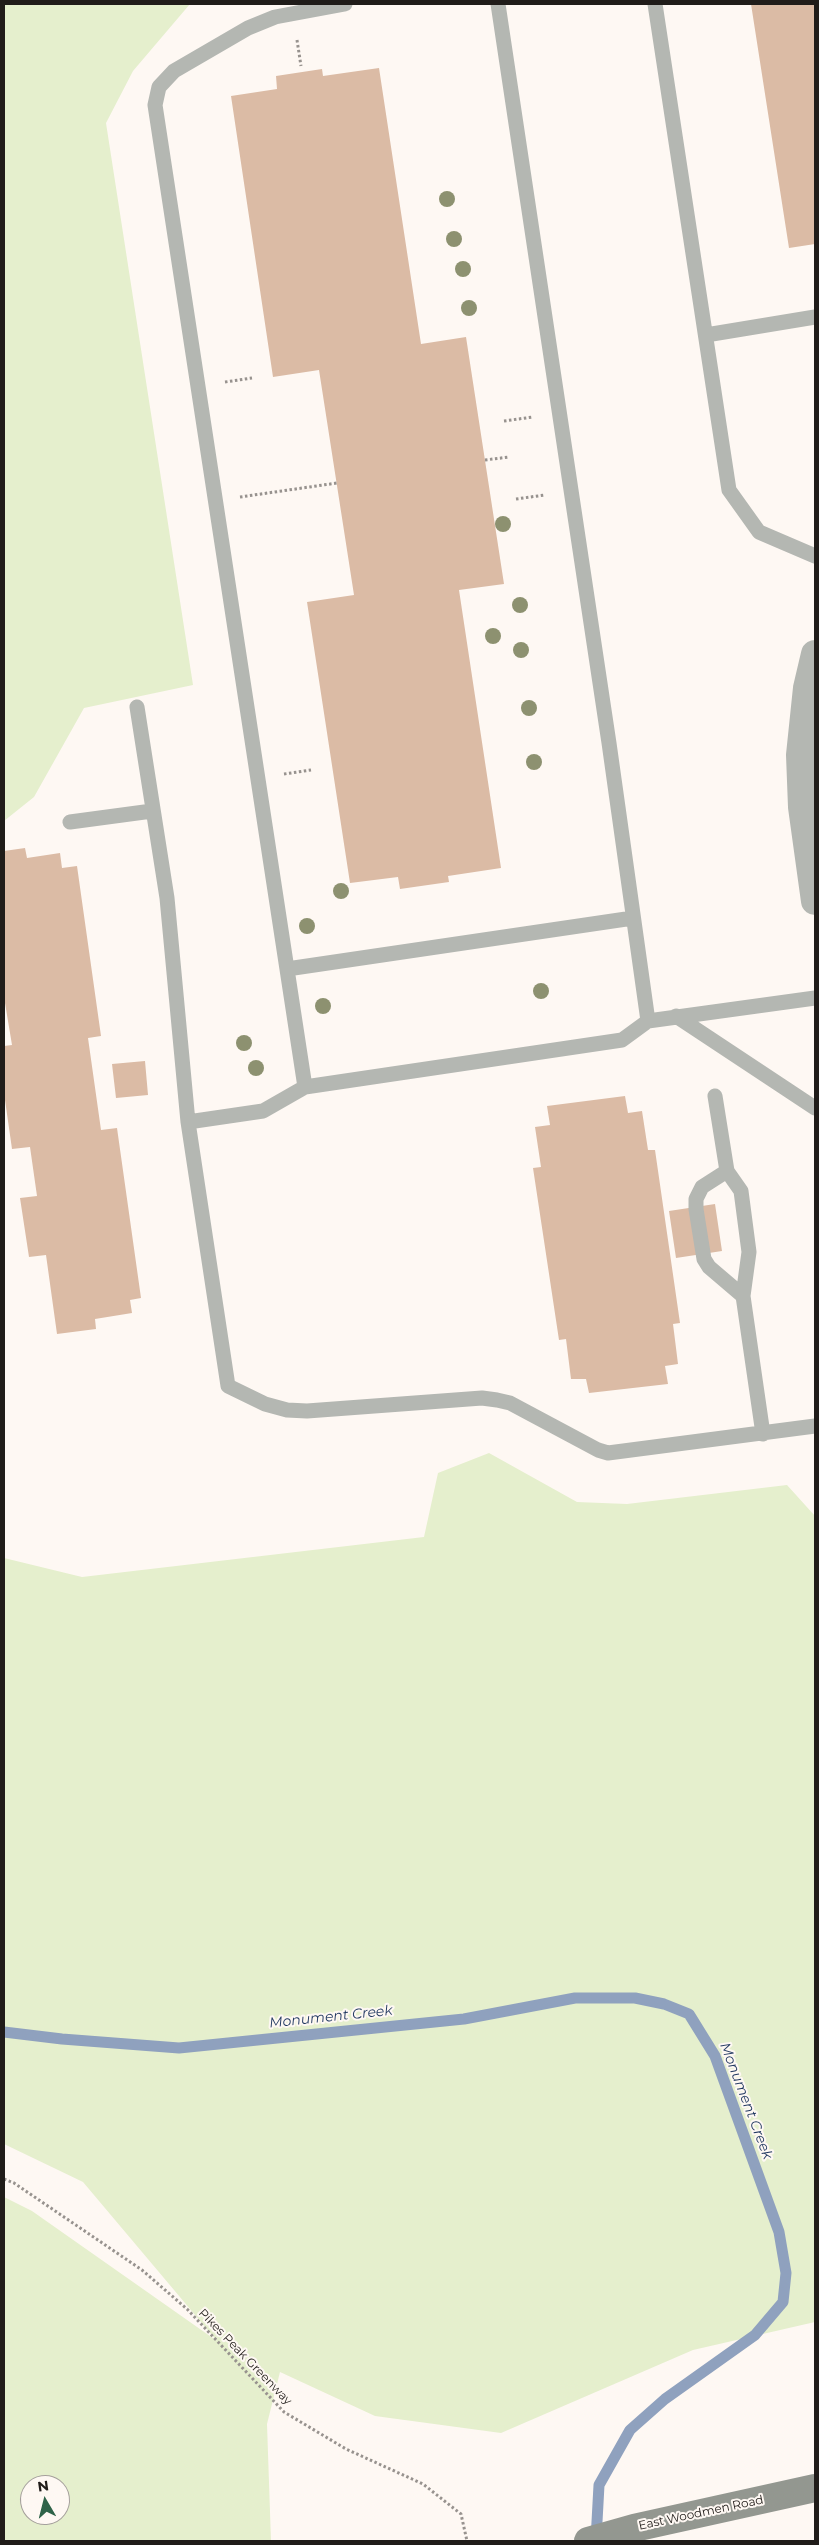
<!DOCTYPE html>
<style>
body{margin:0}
#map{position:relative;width:819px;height:2545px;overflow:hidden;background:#fef8f3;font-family:Montserrat,sans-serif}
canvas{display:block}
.frame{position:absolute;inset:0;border:5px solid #201c19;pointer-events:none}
.north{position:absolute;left:20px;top:2475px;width:50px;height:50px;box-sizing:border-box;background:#fef8f3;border:1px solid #a5a09c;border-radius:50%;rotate:352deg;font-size:14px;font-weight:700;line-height:20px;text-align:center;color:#201c19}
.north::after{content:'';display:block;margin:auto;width:18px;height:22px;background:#2f6349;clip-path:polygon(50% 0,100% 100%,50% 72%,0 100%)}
</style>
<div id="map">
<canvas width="819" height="2545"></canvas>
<div class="frame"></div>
<div class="north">N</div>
</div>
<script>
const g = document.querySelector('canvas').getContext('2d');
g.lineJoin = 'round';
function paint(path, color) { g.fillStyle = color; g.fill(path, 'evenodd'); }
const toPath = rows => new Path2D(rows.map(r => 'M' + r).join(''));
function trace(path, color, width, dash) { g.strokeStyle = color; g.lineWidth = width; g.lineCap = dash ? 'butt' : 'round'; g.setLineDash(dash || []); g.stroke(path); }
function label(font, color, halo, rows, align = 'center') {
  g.font = font + ' Montserrat,sans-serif'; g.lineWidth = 4; g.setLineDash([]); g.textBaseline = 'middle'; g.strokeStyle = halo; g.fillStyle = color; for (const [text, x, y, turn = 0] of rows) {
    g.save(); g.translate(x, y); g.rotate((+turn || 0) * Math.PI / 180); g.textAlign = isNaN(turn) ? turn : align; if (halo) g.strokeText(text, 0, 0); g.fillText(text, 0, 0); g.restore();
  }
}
paint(toPath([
 [4,4,190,4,133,71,106,123,193,685,84,708,34,797,4,821],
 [489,1453,577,1502,627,1504,787,1485,815,1516,815,2322,693,2350,501,2433,375,2416,280,2372,267,2424,271,2541,4,2541,4,2197,32,2211,217,2341,83,2182,4,2144,4,1558,82,1577,424,1537,438,1473],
 [30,2485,60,2485,60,2515,30,2515]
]), '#e5efcd');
trace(toPath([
 [4,2032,62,2039,179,2048,464,2019,575,1998,635,1998,664,2004,689,2014,715,2056,779,2232,786,2273,783,2302,755,2335,665,2399,630,2430,599,2485,596,2540]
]), '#8fa1be', 11);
paint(toPath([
 [751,4,815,4,815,244,789,248],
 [379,68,421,344,466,337,504,584,459,590,501,868,448,876,449,882,400,889,398,877,350,883,307,602,354,595,319,370,273,377,231,96,277,89,276,76,322,69,323,76],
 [25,848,27,858,60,853,62,868,77,866,101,1036,88,1038,101,1130,117,1128,141,1298,130,1300,132,1313,95,1319,96,1329,57,1334,46,1255,29,1257,20,1198,37,1196,30,1147,12,1149,4,1093,4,1046,12,1045,4,997,4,851],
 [145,1061,148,1095,116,1098,112,1064],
 [625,1096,628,1113,642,1111,648,1150,655,1150,680,1323,673,1324,678,1364,665,1366,668,1384,589,1393,586,1379,571,1379,566,1339,559,1340,533,1168,541,1167,535,1127,550,1125,547,1106],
 [715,1204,722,1251,676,1258,669,1211]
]), '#dbbba5');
trace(toPath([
 [297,40,301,66],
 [225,382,252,378],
 [504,421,533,417],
 [485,460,509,457],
 [240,497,337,483],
 [516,499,545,495],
 [284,774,311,770],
 [4,2179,14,2183,142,2270,187,2309,284,2412,346,2449,423,2484,461,2514,467,2541]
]), '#97928e', 3, [2.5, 2.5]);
trace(toPath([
 [345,4,275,17,248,28,174,71,159,87,155,105,305,1087,622,1040,648,1021],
 [498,4,609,743,648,1021,815,998],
 [655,4,729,490,759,532,815,556],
 [706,335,815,317],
 [137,707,167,898,188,1122,228,1386,265,1404,287,1410,307,1411,482,1398,497,1400,510,1403,598,1450,608,1453,815,1426],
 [70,822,152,811],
 [287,969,633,918],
 [676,1016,815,1108],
 [715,1096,727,1171,741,1191,749,1252,743,1296,763,1434],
 [188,1122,263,1111,305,1087],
 [727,1171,702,1187,696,1199,696,1209,704,1259,709,1267,743,1296]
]), '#b4b7b2', 15);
trace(toPath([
 [815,654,807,688,800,755,802,807,815,901]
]), '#b4b7b2', 28);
trace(toPath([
 [588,2541,634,2528,815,2488]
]), '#939790', 28);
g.fillStyle = '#8d9170';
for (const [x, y] of [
 [447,199],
 [454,239],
 [463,269],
 [469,308],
 [503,524],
 [520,605],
 [493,636],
 [521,650],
 [529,708],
 [534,762],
 [341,891],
 [307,926],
 [541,991],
 [323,1006],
 [244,1043],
 [256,1068]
]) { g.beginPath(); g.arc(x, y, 8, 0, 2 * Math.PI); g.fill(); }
label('12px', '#201c19', '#fef8f3', [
 ["Pikes Peak Greenway",245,2357,46],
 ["East Woodmen Road",701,2513,-12]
]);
label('italic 14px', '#1e365f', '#fef8f3', [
 ["Monument Creek",331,2017,-6],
 ["Monument Creek",746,2101,69]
]);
</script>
